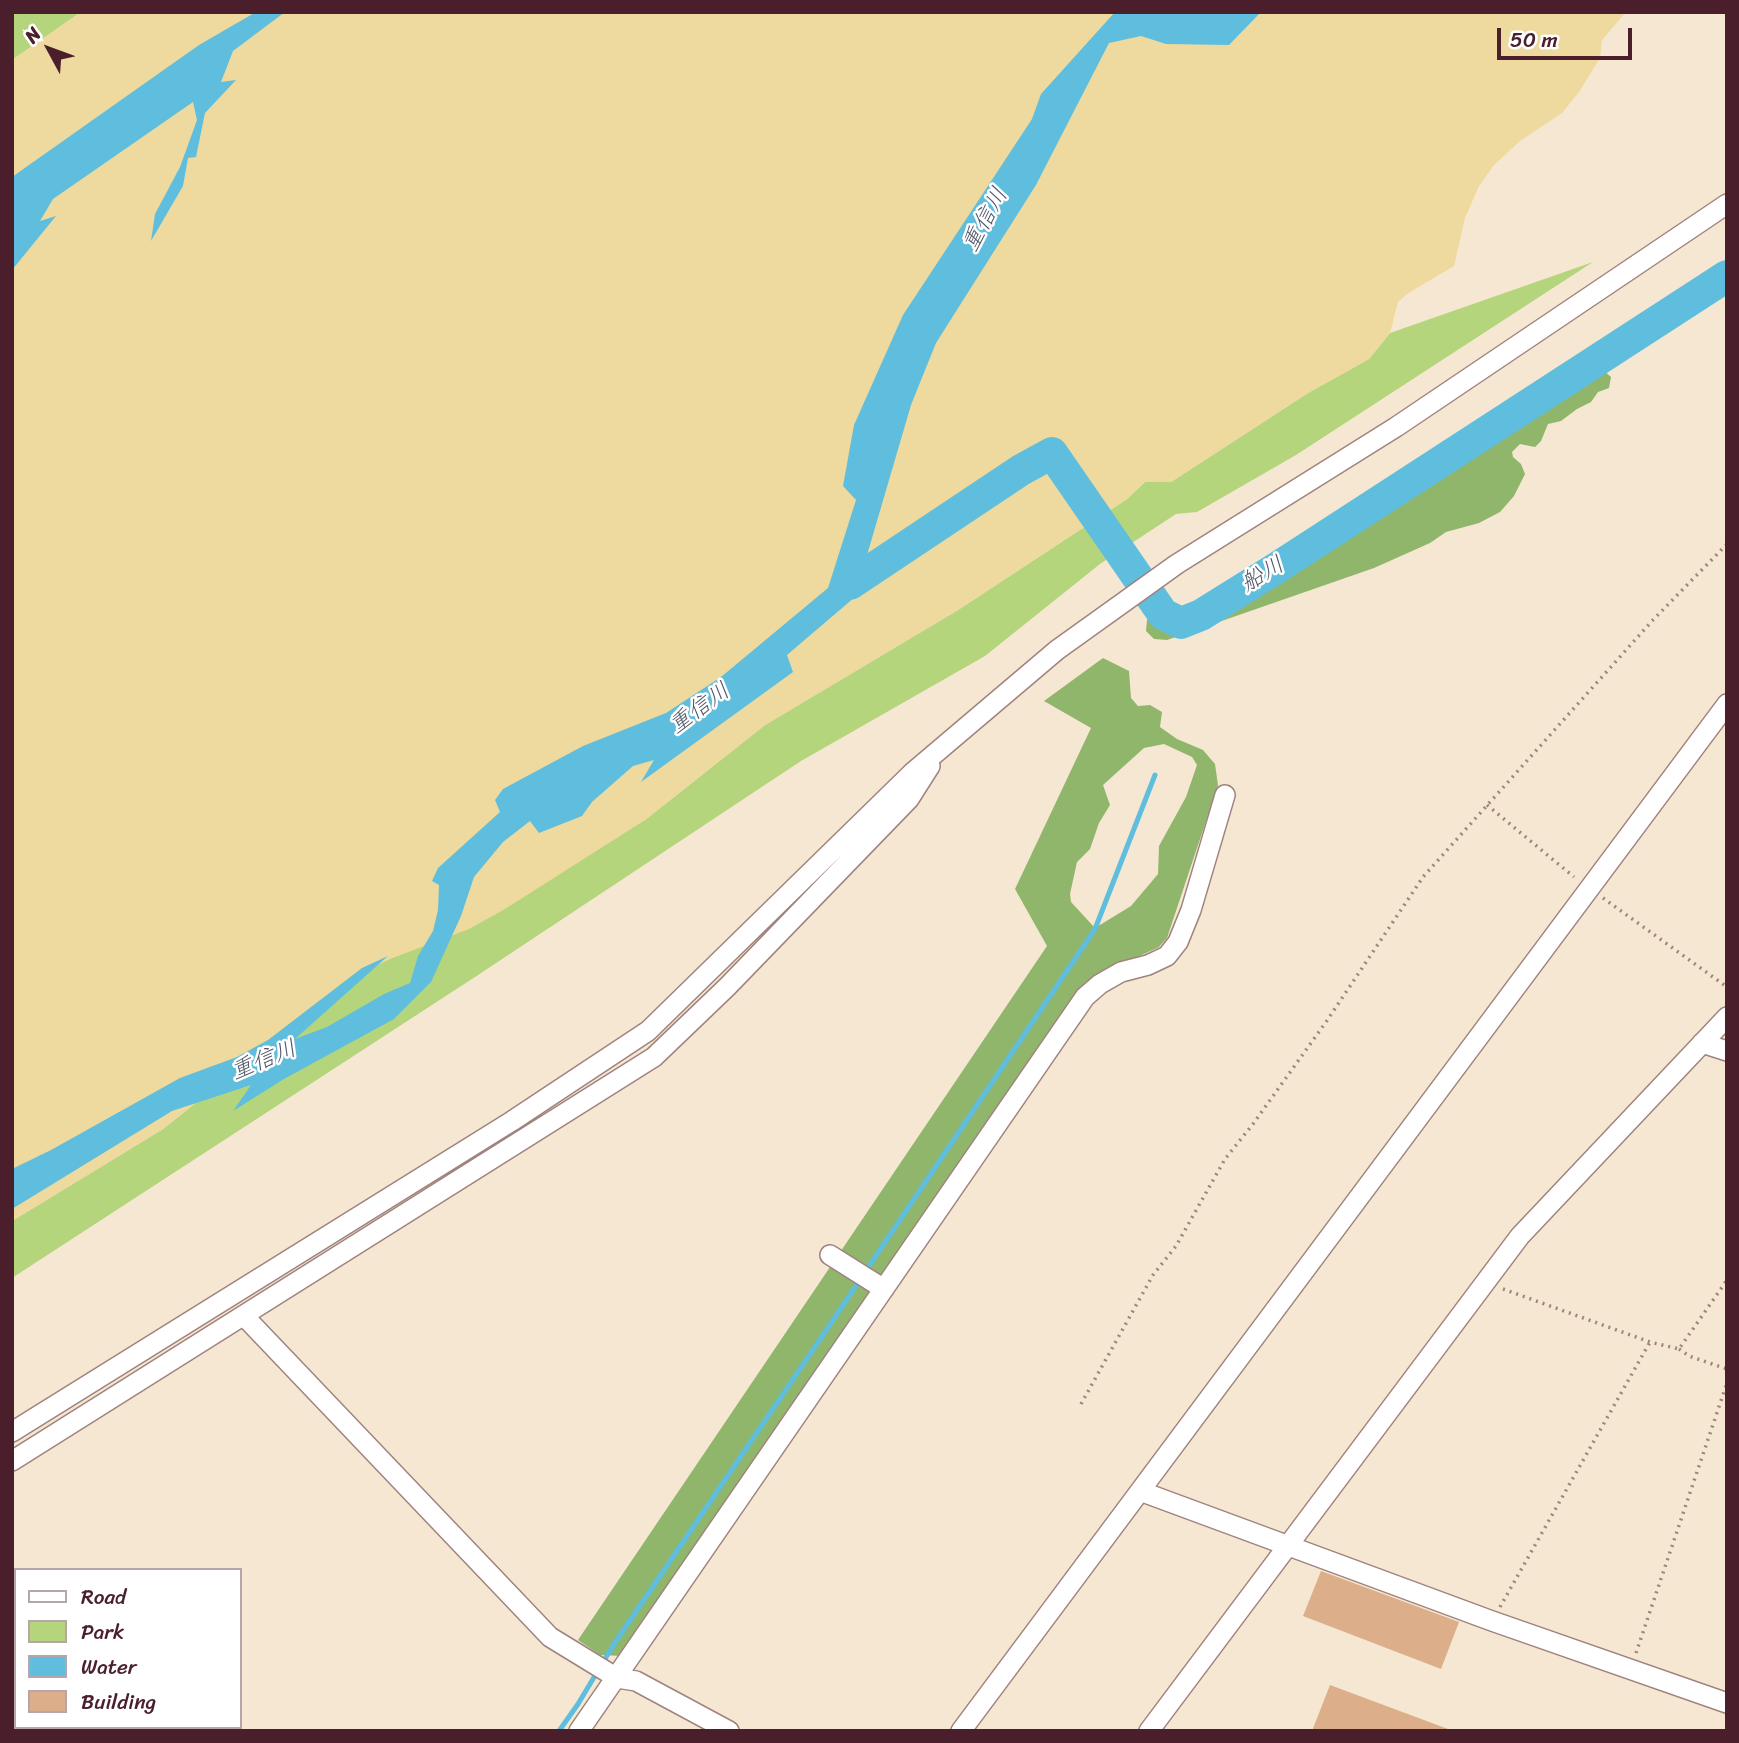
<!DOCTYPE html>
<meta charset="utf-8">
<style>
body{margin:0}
#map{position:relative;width:1739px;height:1743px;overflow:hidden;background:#f6e7d2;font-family:Sriracha,sans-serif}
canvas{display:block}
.frame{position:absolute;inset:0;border:14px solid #4a1f2b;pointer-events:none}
.legend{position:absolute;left:14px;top:1568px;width:228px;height:161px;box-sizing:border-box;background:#fff;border:2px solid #b7a5aa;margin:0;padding:9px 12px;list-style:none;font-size:21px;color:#4a1f2b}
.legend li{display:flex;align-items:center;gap:14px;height:35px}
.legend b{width:35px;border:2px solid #b7a5aa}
.north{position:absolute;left:14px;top:14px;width:70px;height:70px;-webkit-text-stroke:5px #fff;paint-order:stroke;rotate:311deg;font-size:19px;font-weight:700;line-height:28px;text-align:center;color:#4a1f2b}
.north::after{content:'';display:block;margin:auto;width:24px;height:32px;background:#4a1f2b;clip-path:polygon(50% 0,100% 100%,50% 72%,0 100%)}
.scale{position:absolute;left:1497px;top:28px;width:135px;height:32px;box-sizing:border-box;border:4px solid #4a1f2b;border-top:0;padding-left:9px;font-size:21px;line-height:24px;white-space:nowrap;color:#4a1f2b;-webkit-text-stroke:5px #fff;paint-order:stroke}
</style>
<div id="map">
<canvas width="1739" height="1743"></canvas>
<div class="frame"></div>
<ul class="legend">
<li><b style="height:9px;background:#fff"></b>Road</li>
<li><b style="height:19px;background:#b5d57c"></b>Park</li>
<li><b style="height:19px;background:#5fbedd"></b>Water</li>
<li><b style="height:19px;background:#dcae89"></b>Building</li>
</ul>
<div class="north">N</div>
<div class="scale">50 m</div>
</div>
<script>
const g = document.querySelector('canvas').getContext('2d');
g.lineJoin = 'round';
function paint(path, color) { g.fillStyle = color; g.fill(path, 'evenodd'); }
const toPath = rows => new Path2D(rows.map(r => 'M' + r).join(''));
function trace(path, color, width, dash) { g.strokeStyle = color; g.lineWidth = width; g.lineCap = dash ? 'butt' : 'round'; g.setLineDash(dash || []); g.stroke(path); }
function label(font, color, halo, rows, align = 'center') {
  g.font = font + ' Sriracha,"Klee One",sans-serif'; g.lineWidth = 5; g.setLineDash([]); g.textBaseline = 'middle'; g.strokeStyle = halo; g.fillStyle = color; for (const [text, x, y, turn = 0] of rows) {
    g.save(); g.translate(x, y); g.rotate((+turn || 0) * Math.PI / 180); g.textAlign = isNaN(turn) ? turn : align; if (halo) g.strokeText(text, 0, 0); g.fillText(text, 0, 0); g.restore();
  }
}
paint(toPath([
 [12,12,81,12,12,60],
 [1593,262,1296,455,1197,512,1176,514,1100,564,985,656,801,761,475,977,12,1278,12,1221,163,1129,355,976,645,820,765,725,958,610,1127,499,1145,482,1171,482,1308,393,1369,359,1390,333]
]), '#b5d57c');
paint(toPath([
 [1593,370,1603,370,1611,377,1609,388,1598,392,1591,402,1577,409,1561,421,1548,424,1541,441,1535,447,1520,444,1512,452,1513,457,1521,464,1525,474,1514,496,1500,512,1479,523,1446,532,1430,543,1374,568,1167,640,1154,639,1146,631,1147,620,1154,617,1169,624,1179,626,1193,623,1292,563],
 [1103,658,1129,671,1131,698,1138,706,1150,705,1162,712,1160,727,1177,739,1203,750,1215,764,1218,785,1167,938,1159,947,1092,978,1075,995,623,1656,600,1655,578,1640,1047,946,1015,889,1091,728,1044,701],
 [1164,744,1192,757,1197,765,1186,797,1159,846,1158,874,1131,906,1095,928,1071,902,1070,894,1077,862,1090,849,1099,823,1110,805,1103,785,1144,748]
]), '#90b66c');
paint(toPath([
 [81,12,1626,12,1602,40,1600,58,1579,92,1562,113,1520,141,1494,165,1479,186,1465,218,1454,266,1407,294,1398,302,1390,333,1369,359,1308,393,1171,482,1144,482,1127,499,958,610,765,725,645,820,505,909,469,929,390,959,355,976,163,1129,12,1221,12,60]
]), '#eeda9e');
paint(toPath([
 [256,12,285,12,233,51,221,82,236,80,205,113,196,157,188,158,183,186,151,241,155,214,180,167,197,120,193,102,53,199,40,221,56,216,12,270,12,177,199,45],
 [1115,12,1261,12,1229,45,1166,44,1141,36,1109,43,1036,185,936,343,911,405,865,562,862,591,787,655,793,672,641,782,654,760,633,766,592,802,582,816,539,833,530,821,503,842,474,877,461,916,431,982,394,1019,284,1079,233,1111,251,1085,172,1111,12,1209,12,1169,51,1150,180,1078,237,1057,268,1040,362,968,388,956,295,1039,327,1027,384,994,410,983,418,956,433,931,438,910,439,885,432,881,438,868,500,812,495,800,503,789,583,746,666,713,721,677,828,588,856,500,843,486,854,425,903,315,1032,119,1041,94]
]), '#5fbedd');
trace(toPath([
 [865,1272,1095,929,1155,775],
 [559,1731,578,1704,614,1644,860,1280]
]), '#5fbedd', 5);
trace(toPath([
 [850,584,1021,470,1052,453,1163,614,1181,623,1201,615,1275,569,1727,276]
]), '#5fbedd', 32);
paint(toPath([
 [1321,1571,1459,1622,1441,1669,1303,1616],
 [1330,1685,1448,1729,1447,1731,1312,1731]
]), '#dcae89');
const minor = toPath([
 [1702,1043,1727,1051],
 [830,1255,884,1289],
 [244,1316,550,1637,617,1678,636,1681,729,1731],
 [12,1432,512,1121,648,1031,912,773,1057,650,1177,564,1396,427,1727,204],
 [12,1461,654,1057,727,987,909,799,930,766],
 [1140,1491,1492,1621,1727,1703],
 [579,1731,1085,997,1100,984,1121,972,1148,965,1167,956,1178,942,1191,910,1225,795],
 [961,1731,1727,704],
 [1149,1731,1520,1236,1727,1017]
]);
trace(minor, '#a0837e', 22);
trace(toPath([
 [1487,805,1574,877],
 [1603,898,1727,987],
 [1503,1289,1650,1342,1679,1349,1727,1280],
 [1679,1349,1689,1356,1727,1369],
 [1081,1404,1153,1275,1176,1246,1225,1159,1253,1124,1326,1022,1423,877,1652,621,1727,544],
 [1500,1607,1650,1342],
 [1636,1653,1727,1383]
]), '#a0837e', 3.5, [2, 5]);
trace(minor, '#fff', 19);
label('italic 23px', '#515769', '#fff', [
 ["重信川",986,220,-61],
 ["船川",1263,575,-31],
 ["重信川",700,709,-36],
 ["重信川",264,1061,-22]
]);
</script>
